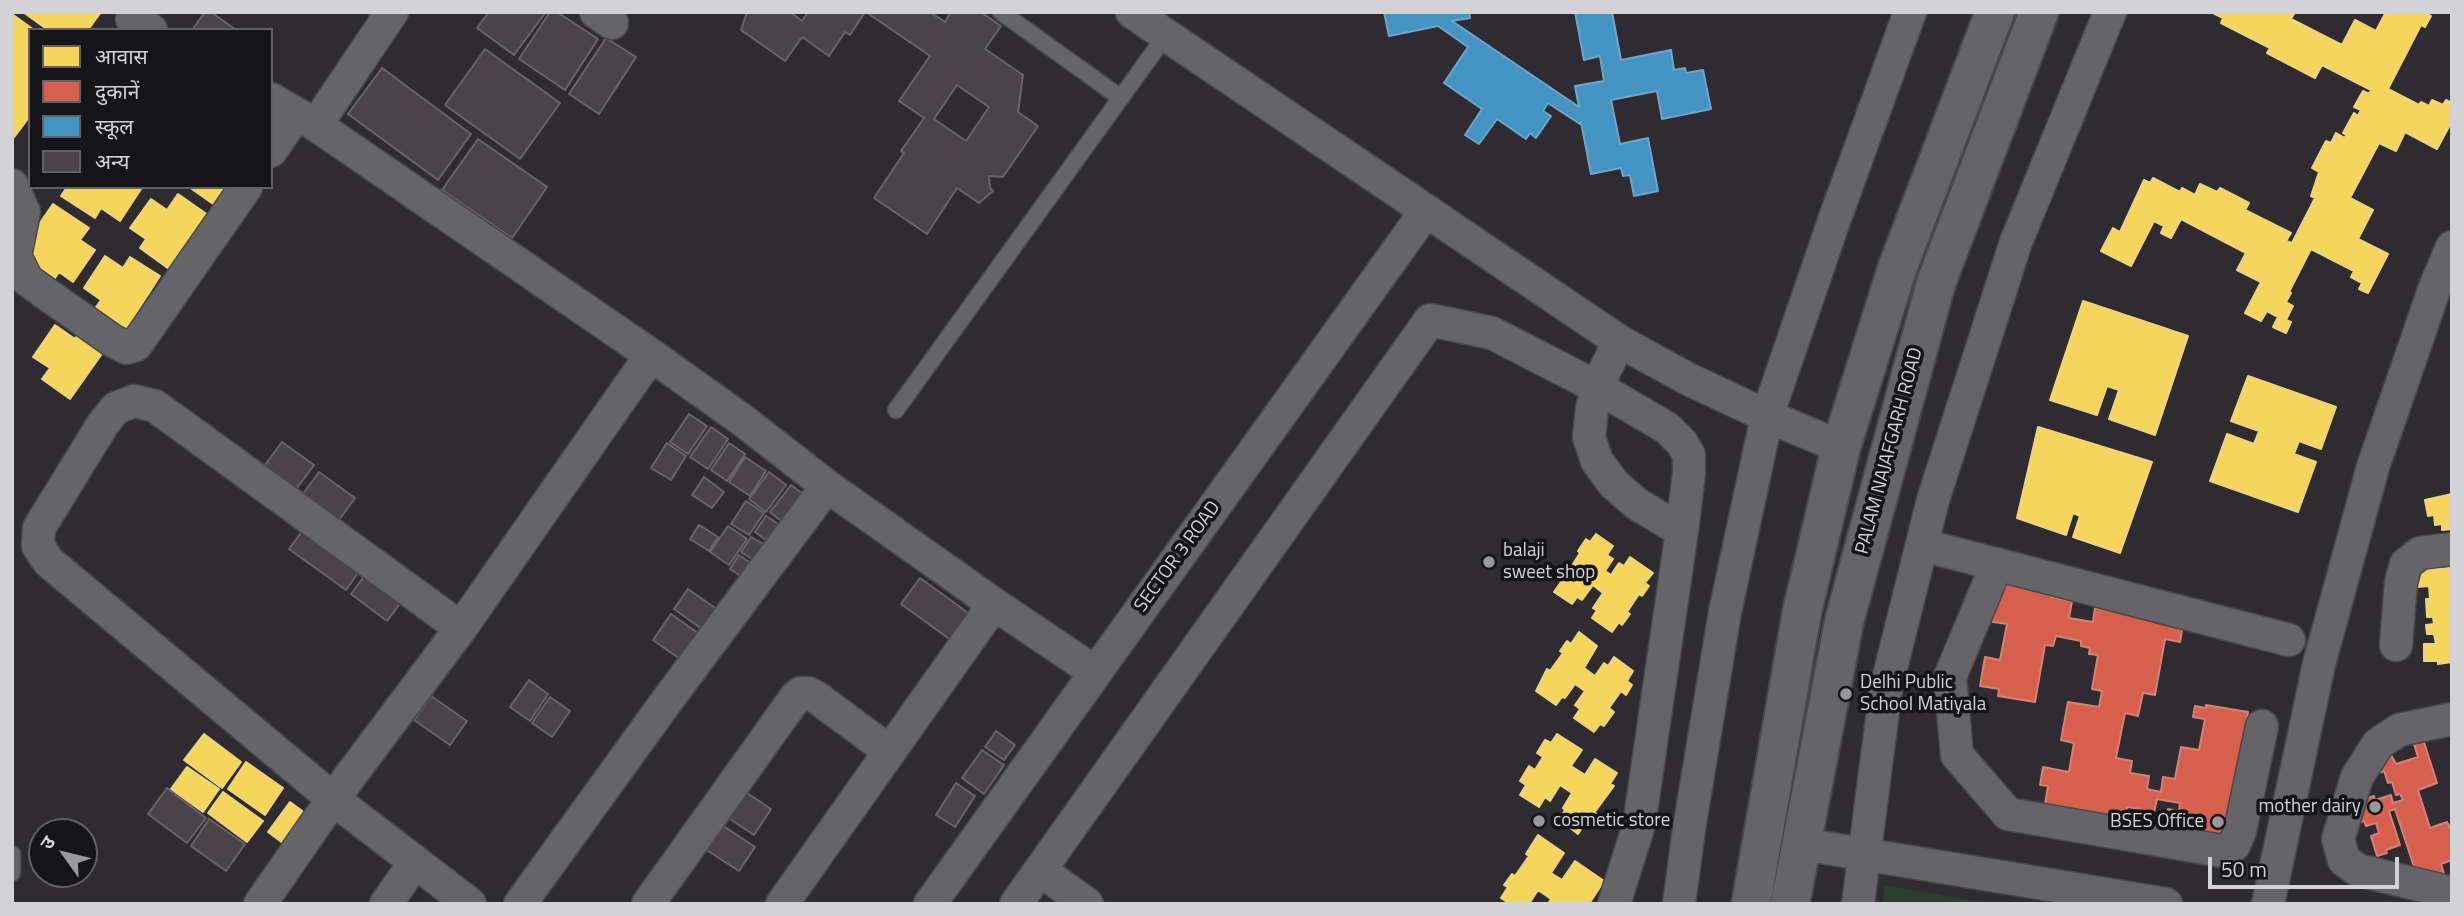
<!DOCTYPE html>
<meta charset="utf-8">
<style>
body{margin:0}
#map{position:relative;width:2464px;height:916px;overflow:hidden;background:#2e2c31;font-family:"Titillium Web","Noto Sans Devanagari",sans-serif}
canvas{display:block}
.frame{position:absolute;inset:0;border:14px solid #d3d3d7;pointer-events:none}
.legend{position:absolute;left:28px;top:28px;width:245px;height:161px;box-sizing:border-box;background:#151417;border:2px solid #616064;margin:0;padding:9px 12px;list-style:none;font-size:21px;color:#d3d3d7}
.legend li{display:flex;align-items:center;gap:14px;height:35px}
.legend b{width:35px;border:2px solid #616064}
.north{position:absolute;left:28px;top:818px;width:70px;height:70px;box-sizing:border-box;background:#151417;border:2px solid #616064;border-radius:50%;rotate:304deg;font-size:19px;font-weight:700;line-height:28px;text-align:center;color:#d3d3d7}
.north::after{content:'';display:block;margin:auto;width:24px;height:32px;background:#99999d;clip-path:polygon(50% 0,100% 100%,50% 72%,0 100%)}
.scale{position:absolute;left:2208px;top:857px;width:191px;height:32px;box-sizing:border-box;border:4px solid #d3d3d7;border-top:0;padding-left:9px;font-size:21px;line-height:24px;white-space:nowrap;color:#d3d3d7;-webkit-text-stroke:5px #151417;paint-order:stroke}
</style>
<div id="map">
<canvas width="2464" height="916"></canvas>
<div class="frame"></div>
<ul class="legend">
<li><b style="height:19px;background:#f6d55c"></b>आवास</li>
<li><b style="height:19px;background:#d6604d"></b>दुकानें</li>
<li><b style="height:19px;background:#4393c3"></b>स्कूल</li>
<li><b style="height:19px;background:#4a4347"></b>अन्य</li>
</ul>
<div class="north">उ</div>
<div class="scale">50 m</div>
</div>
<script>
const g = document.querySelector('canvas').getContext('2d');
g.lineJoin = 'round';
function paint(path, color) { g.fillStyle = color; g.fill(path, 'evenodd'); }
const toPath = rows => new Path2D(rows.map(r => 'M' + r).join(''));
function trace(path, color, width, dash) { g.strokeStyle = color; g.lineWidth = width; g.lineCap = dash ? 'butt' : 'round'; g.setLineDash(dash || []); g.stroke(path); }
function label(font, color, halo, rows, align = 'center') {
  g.font = font + ' "Titillium Web",sans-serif'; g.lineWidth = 7; g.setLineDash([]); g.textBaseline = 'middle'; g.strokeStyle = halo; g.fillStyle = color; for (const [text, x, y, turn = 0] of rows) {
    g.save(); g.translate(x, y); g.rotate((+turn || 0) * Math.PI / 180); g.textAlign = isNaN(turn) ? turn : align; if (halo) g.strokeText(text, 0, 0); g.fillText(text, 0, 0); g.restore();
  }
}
paint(toPath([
 [1885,885,1992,904,1882,904]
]), '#2c3e2c');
const homes = toPath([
 [23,12,101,12,88,30,48,30,23,12],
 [2295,12,2291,19,2342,45,2355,20,2376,31,2386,12,2424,12,2431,16,2425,27,2421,25,2388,89,2419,105,2421,102,2429,106,2432,100,2443,105,2446,100,2452,103,2452,121,2437,149,2405,132,2396,151,2379,143,2350,198,2373,210,2358,239,2388,254,2368,293,2359,289,2362,283,2351,277,2354,271,2311,249,2289,292,2291,293,2286,302,2293,306,2286,320,2291,322,2286,333,2273,327,2278,317,2267,311,2261,321,2245,313,2261,282,2237,270,2246,253,2181,219,2171,238,2161,233,2164,226,2154,221,2131,266,2101,251,2113,228,2120,232,2144,180,2150,183,2153,178,2180,192,2182,188,2195,195,2200,184,2217,192,2220,188,2249,203,2245,210,2291,233,2286,241,2292,243,2315,198,2311,196,2319,172,2312,168,2326,141,2331,143,2336,133,2345,138,2346,135,2343,133,2354,113,2358,116,2361,110,2354,107,2363,91,2369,94,2371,90,2322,65,2315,78,2267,53,2270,48,2221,23,2223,18,2213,13,2295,12],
 [12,14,34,30,30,30,30,116,12,140,12,14],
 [67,187,138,187,141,189,120,221,101,208,95,218,61,196,67,187],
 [189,187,229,187,216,206,189,187],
 [178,194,208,215,169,269,140,248,146,239,130,228,151,199,167,210,178,194],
 [53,204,89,228,80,240,95,250,73,282,59,272,53,281,17,256,53,204],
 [105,256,123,268,130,257,160,276,125,330,94,310,101,300,84,288,105,256],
 [2083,301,2188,336,2155,435,2109,419,2119,390,2107,386,2097,415,2050,400,2083,301],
 [55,325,75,339,81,330,106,348,70,399,42,379,50,368,33,357,55,325],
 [2248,376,2336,407,2321,449,2299,441,2294,454,2316,462,2298,512,2210,481,2227,434,2254,444,2259,431,2231,421,2248,376],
 [2038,427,2152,462,2120,553,2073,537,2080,516,2073,513,2066,535,2017,518,2038,427],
 [2452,494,2452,529,2442,530,2442,524,2435,525,2434,515,2428,516,2425,500,2452,494],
 [1596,534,1613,546,1607,555,1613,559,1605,571,1611,575,1619,563,1624,566,1630,557,1653,573,1645,583,1649,586,1642,596,1639,594,1627,612,1630,614,1622,625,1619,622,1612,632,1592,618,1597,610,1593,608,1603,593,1593,585,1582,600,1577,597,1572,604,1554,592,1561,582,1558,579,1567,566,1570,569,1580,553,1578,551,1586,539,1590,542,1596,534],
 [2451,568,2452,662,2438,664,2438,661,2424,661,2424,644,2436,644,2434,634,2427,634,2426,625,2434,624,2433,617,2427,617,2426,599,2430,599,2429,586,2417,587,2416,570,2451,568],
 [1579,632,1597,646,1584,668,1595,676,1604,663,1608,666,1614,657,1633,671,1627,681,1632,685,1626,695,1621,691,1609,708,1614,712,1604,726,1600,724,1594,732,1574,718,1580,709,1575,705,1585,691,1575,684,1565,698,1562,697,1556,705,1536,691,1547,669,1550,671,1563,653,1560,651,1567,641,1571,644,1579,632],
 [204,734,241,762,222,788,184,760,204,734],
 [1557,734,1582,750,1571,766,1585,775,1595,759,1617,773,1610,784,1614,786,1594,813,1597,814,1588,828,1584,825,1578,834,1560,820,1565,810,1563,808,1572,793,1560,785,1550,801,1545,797,1539,807,1520,795,1526,785,1520,781,1529,766,1535,770,1543,757,1537,753,1545,740,1551,743,1557,734],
 [246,762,283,788,265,815,228,789,246,762],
 [187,767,219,789,203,812,171,789,187,767],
 [223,792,263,821,247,842,208,813,223,792],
 [290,802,313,819,291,849,268,832,290,802],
 [1538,835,1564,853,1551,873,1562,880,1575,861,1604,881,1589,904,1584,902,1582,904,1548,904,1551,899,1538,890,1529,904,1510,904,1501,898,1508,887,1504,885,1512,874,1515,876,1529,856,1526,854,1538,835]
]);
paint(homes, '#f6d55c');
trace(homes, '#ecd481', 2);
const shops = toPath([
 [2007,580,2052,588,2051,597,2072,601,2069,618,2093,622,2095,608,2183,624,2180,642,2165,639,2155,695,2143,693,2138,716,2125,713,2116,758,2132,761,2130,773,2149,776,2147,789,2161,792,2163,777,2175,779,2181,747,2199,750,2205,719,2193,717,2195,706,2206,708,2206,705,2248,712,2239,763,2231,843,2164,831,2168,809,2179,811,2180,803,2157,799,2151,826,2139,824,2141,809,2127,807,2125,817,2045,804,2048,786,2040,785,2043,767,2069,772,2074,743,2061,740,2068,702,2099,707,2102,691,2092,689,2098,655,2089,654,2090,648,2081,646,2081,641,2056,636,2053,646,2045,645,2035,702,1998,696,1999,689,1980,686,1985,657,2000,660,2007,624,1980,620,1995,589,2004,591,2007,580],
 [2423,739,2437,783,2418,790,2430,828,2447,822,2452,831,2452,860,2441,864,2444,874,2419,882,2395,809,2389,811,2400,845,2386,850,2387,853,2377,856,2371,836,2379,833,2376,823,2366,826,2364,821,2354,824,2359,801,2374,796,2375,800,2391,795,2393,803,2403,800,2400,794,2396,795,2392,782,2388,783,2384,771,2376,774,2390,753,2396,764,2418,757,2413,741,2423,739]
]);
paint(shops, '#d6604d');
trace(shops, '#d58276', 2);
const schools = toPath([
 [1384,12,1469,12,1470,18,1452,21,1579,107,1575,86,1604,81,1600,56,1584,60,1575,12,1612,12,1621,60,1671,50,1674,70,1685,68,1686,73,1703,70,1711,109,1662,119,1657,91,1611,100,1620,144,1648,138,1658,191,1634,196,1630,175,1623,176,1621,168,1591,174,1581,122,1580,124,1548,103,1543,111,1551,116,1536,138,1530,133,1526,139,1497,119,1479,144,1465,135,1482,109,1444,83,1468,47,1438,26,1389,36,1384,12]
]);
paint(schools, '#4393c3');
trace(schools, '#6ea6c9', 2);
const building = toPath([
 [205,12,211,12,236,30,192,30,205,12],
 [489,12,546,12,514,55,477,28,489,12],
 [550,12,557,12,598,39,565,90,519,59,550,12],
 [747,12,790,12,802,21,808,12,865,12,850,35,845,32,829,56,802,37,785,61,741,30,747,12],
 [866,12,930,12,945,22,951,12,981,12,1001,26,985,49,1023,75,1018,112,1038,126,1003,177,989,176,990,188,993,191,979,203,957,188,927,234,874,198,904,153,901,151,924,118,899,101,930,56,866,12],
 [957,85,989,107,966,141,934,119,957,85],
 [606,38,636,57,599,114,569,94,606,38],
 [485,49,560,103,520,159,445,105,485,49],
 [382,68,471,134,438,180,348,114,382,68],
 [478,139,547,187,512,238,442,190,478,139],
 [689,414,707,426,688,454,670,442,689,414],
 [711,427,728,439,708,469,690,457,711,427],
 [282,442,314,465,294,492,262,469,282,442],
 [667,443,686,456,671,480,651,468,667,443],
 [729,443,745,454,727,481,711,470,729,443],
 [745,457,766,471,750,496,729,482,745,457],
 [319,472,355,498,336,524,300,498,319,472],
 [769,472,786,485,766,512,749,499,769,472],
 [704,477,724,492,712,508,692,495,704,477],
 [791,485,811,500,790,528,770,512,791,485],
 [746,501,764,513,749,535,731,524,746,501],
 [766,516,786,529,774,546,755,532,766,516],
 [308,523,365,563,346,590,289,549,308,523],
 [699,525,718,537,709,551,690,539,699,525],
 [728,526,747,539,729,565,710,552,728,526],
 [751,537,772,549,762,565,741,552,751,537],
 [739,555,755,566,747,580,730,569,739,555],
 [371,567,407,594,387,621,351,594,371,567],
 [920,578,978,620,959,646,901,604,920,578],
 [688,589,725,615,710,635,674,609,688,589],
 [671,614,705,638,687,664,653,640,671,614],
 [529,680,548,694,530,721,510,707,529,680],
 [431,696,467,721,450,745,414,720,431,696],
 [550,697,570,711,552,737,532,723,550,697],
 [996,731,1015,745,1004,760,985,747,996,731],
 [982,750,1004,765,984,794,962,778,982,750],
 [956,783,975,796,955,827,936,815,956,783],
 [167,788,206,818,187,843,148,814,167,788],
 [744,791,771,809,754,835,727,817,744,791],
 [209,819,245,844,226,871,191,846,209,819],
 [722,825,755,847,739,871,705,849,722,825]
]);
paint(building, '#4a4347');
trace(building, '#686568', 2);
const lane = toPath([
 [1001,12,1121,98],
 [896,410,1166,35],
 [12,854,12,873]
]);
const street = toPath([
 [596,12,612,23],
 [1132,12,1619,341,1688,379,1767,416,1841,447],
 [132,19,151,30],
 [271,99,316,125,651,355,745,422,827,486,994,604,1095,672],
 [316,125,392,12],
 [271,151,296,114],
 [12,185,24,212,15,256,27,280,113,341,127,348,136,345,246,187],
 [1619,341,1597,387,1592,409,1589,437,1597,461,1614,484,1637,504,1682,531],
 [1922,545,2289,640],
 [1997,564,1950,677,1957,755,2008,814,2222,851,2234,845,2240,831,2262,726],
 [461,628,155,406,134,401,116,408,103,424,39,528,38,546,49,562,333,799,470,904],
 [2396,645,2401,582,2406,564,2420,553,2452,549],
 [2452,719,2399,730,2378,744,2357,777,2338,839,2344,860,2358,870,2452,893],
 [1802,844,2166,904],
 [1040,870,1087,904],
 [260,904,333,799,461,628,651,355],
 [386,904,415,862],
 [520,904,666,702,827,486],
 [648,904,795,698,801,693,808,693,816,697,889,751],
 [782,904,994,604],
 [930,904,1426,211],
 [1016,904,1430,320,1492,333,1597,387,1667,428,1682,443,1689,455,1689,473,1682,531,1639,825,1614,904],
 [1679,904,1689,829,1725,612,1767,416,1835,218,1910,12],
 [1858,904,1886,688,1933,500,2016,242,2110,12],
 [2268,904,2319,664,2373,467,2434,290,2452,247]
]);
const secondary = toPath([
 [1751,904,1802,612,1841,447,1897,269,1995,12],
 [1790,904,1844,622,1936,283,2039,12]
]);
trace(lane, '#48474b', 19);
trace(street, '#48474b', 35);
trace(secondary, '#48474b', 42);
trace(lane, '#656467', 16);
trace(street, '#656467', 32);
trace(secondary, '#656467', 38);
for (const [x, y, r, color] of [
 [1489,562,7,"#99999d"],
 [1846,694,7,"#99999d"],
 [2375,807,7,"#99999d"],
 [1539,821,7,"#99999d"],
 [2218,822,7,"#99999d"]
]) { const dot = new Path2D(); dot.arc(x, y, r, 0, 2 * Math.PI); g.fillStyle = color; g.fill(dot); trace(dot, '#151417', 2.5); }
label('19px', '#d3d3d7', '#151417', [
 ["PALAM NAJAFGARH ROAD",1890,451,-75],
 ["SECTOR 3 ROAD",1178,557,-54]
]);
label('19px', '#d3d3d7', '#151417', [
 ["balaji",1503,551],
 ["sweet shop",1503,573],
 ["Delhi Public",1860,683],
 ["School Matiyala",1860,705],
 ["mother dairy",2361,807,"right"],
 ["cosmetic store",1553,821],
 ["BSES Office",2204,822,"right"]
], 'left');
</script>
